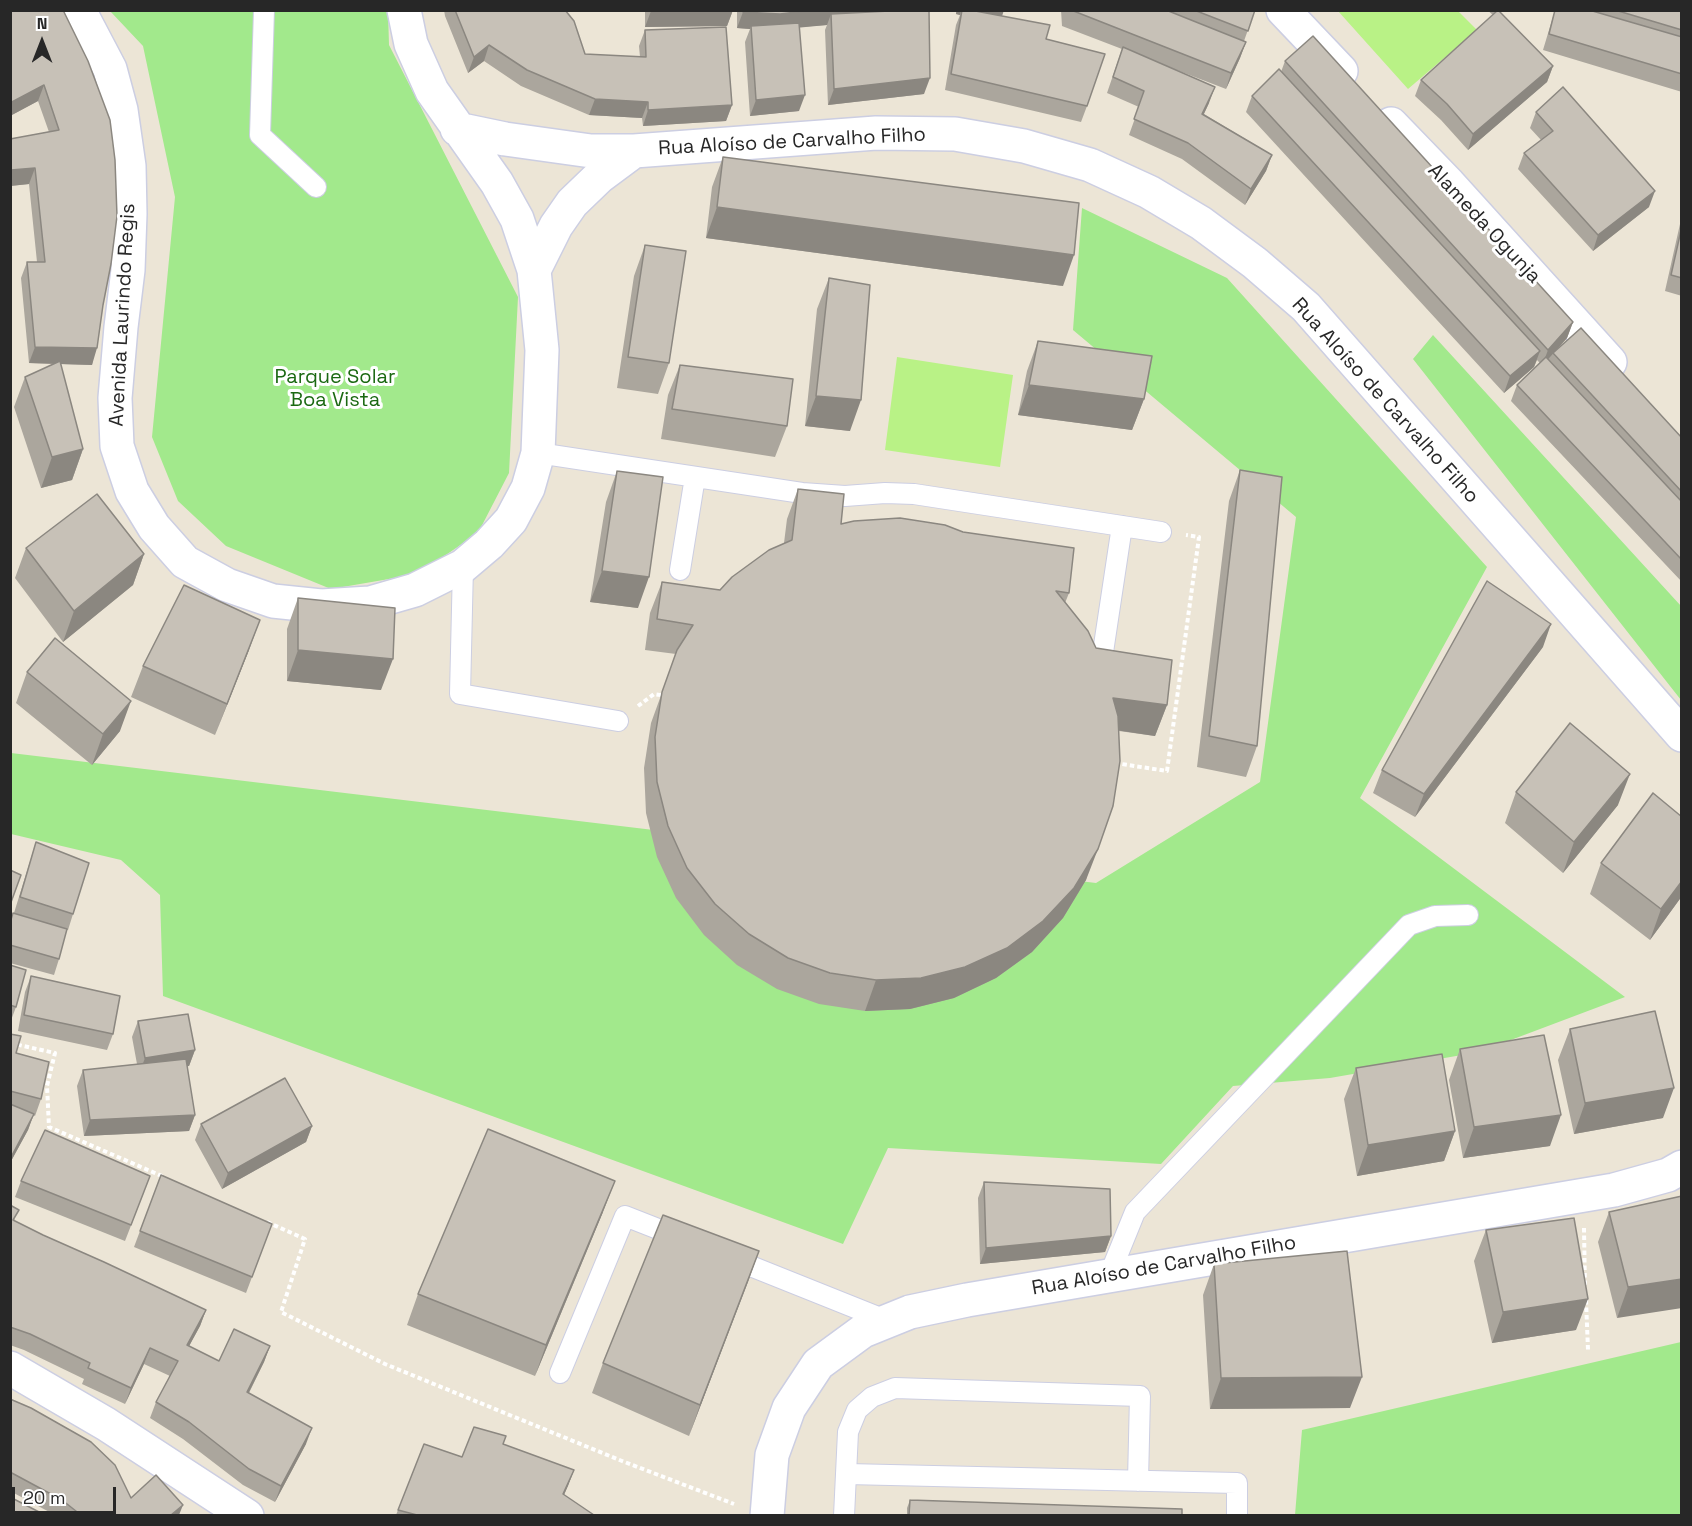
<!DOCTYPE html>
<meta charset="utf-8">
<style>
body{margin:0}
#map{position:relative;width:1692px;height:1526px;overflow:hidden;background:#ece5d6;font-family:"Space Grotesk",sans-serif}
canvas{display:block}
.frame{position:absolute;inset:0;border:12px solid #272727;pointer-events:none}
.north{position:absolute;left:12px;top:12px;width:60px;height:60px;-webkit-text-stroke:4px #fff;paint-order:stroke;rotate:0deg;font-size:16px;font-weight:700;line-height:24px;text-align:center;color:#272727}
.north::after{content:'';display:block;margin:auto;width:21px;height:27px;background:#272727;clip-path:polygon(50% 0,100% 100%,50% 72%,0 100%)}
.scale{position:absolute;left:12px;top:1487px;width:104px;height:27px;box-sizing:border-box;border:3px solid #272727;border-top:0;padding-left:8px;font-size:18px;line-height:21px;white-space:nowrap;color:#272727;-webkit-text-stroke:4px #fff;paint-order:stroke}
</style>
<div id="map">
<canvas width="1692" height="1526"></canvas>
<div class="frame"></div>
<div class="north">N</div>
<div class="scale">20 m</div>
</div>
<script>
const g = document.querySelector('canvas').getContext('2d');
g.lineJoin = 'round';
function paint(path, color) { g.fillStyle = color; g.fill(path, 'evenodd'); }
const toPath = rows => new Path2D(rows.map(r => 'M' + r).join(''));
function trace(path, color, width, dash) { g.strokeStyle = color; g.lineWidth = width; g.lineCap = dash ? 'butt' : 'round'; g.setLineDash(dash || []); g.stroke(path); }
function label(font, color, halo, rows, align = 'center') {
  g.font = font + ' "Space Grotesk",sans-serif'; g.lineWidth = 6; g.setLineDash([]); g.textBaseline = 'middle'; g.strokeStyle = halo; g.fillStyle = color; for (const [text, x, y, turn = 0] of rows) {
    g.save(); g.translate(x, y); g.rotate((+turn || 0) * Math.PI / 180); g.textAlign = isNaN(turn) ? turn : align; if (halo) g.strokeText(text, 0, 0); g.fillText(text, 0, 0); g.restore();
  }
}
paint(toPath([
 [110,11,388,11,389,45,518,297,509,473,478,533,418,574,331,589,226,546,178,501,152,437,175,197,143,46],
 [1082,208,1227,278,1487,567,1360,798,1625,997,1479,1052,1330,1078,1233,1086,1161,1164,888,1148,843,1244,163,996,160,895,121,860,11,834,11,753,1096,883,1260,782,1296,517,1073,330],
 [1433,335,1681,606,1681,700,1413,359],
 [1681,1342,1681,1515,1295,1515,1302,1430]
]), '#a2e98c');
paint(toPath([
 [1338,11,1458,11,1477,30,1408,89],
 [897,357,1013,375,1000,467,885,450]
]), '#b9f286');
const service = toPath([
 [264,10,260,135,316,187],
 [538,453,802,493,845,496,885,493,914,494,1161,532],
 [463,566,460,694,618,721],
 [680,570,695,477],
 [1103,652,1122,526],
 [728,1257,888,1321],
 [1109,1276,1135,1212,1409,925,1435,916,1468,915],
 [560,1373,625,1216,681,1238],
 [847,1474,1237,1483,1237,1516],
 [844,1516,848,1432,857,1410,872,1397,895,1388,1140,1396,1138,1481]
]);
const minor = toPath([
 [1283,10,1341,71],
 [1391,124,1449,184,1610,362],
 [10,1368,106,1424,247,1516]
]);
const tertiary = toPath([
 [79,10,110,69,121,110,129,166,130,214,128,270,121,327,115,398,117,446,132,491,154,527,185,562,227,585,273,601,321,606,370,603,415,590,463,566,489,544,511,520,528,488,538,453,542,350,534,270,517,219,497,183,432,91,411,44,404,10],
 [457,129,505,139,591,151,634,151,876,133,955,134,1024,146,1090,165,1149,192,1201,223,1255,263,1306,307,1682,735],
 [534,270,556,226,572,203,599,177,634,151],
 [767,1516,772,1455,789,1408,818,1364,863,1331,910,1312,967,1300,1614,1190,1668,1175,1682,1167]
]);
trace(service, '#cccee2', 22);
trace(minor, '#cccee2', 36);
trace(tertiary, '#cccee2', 36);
trace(toPath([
 [638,706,654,694,666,696],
 [1115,763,1167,771,1199,537,1186,535],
 [10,1043,55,1053,47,1086,49,1127,164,1177],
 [267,1222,305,1239,281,1312,385,1364,622,1461,734,1504],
 [1584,1228,1585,1289],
 [1586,1300,1588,1350]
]), '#fff', 4, [4.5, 3]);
trace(service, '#fff', 20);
trace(minor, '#fff', 33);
trace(tertiary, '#fff', 33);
paint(toPath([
 [10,10,63,10,103,305,92,365,60,364,83,449,72,480,41,488,14,407,25,377,55,364,29,363,21,278,27,262,37,262,29,184,10,186,10,139,49,132,38,101,10,116],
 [444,10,565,10,585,54,640,57,639,46,645,30,732,105,726,121,643,126,642,118,589,115,521,86,484,61,468,73,445,16],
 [645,10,733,10,727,26,645,27],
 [737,10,929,10,924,94,828,105,825,30,827,25,799,27,799,111,750,116,745,42,750,29,737,28],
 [956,10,1004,10,1002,16,1046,39,1087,106,1081,122,945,90,956,25,960,15,956,14],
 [1061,10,1255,10,1244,41,1246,42,1240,58,1226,89,1161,64,1209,103,1204,114,1272,155,1266,171,1245,205,1182,159,1129,135,1139,107,1107,93,1122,49,1062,26],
 [1487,10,1498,10,1553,66,1547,82,1468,150,1441,120,1415,96,1421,80,1493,15],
 [1555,10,1682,10,1682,92,1543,50],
 [1285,61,1573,322,1567,338,1556,351,1682,438,1682,582,1511,401,1517,385,1540,363,1537,360,1534,367,1504,393,1246,112,1252,96,1281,72],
 [1536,112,1649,207,1593,251,1518,169,1524,153,1541,140,1530,128],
 [723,157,1063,286,706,238,712,187],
 [1682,215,1682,296,1665,291],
 [645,245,669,363,658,394,617,388,634,276],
 [829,278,850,431,805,426,817,309],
 [1038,341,1144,399,1132,430,1018,415,1027,371],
 [680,365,787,426,775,457,661,439,668,395],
 [1240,470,1257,746,1246,777,1197,767,1229,501],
 [617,471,638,608,590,602,606,502],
 [798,489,841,524,1069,593,1065,603,1096,648,1167,705,1155,736,1119,731,1086,880,1063,918,1032,952,996,978,954,998,910,1009,865,1011,819,1004,777,989,737,965,704,935,676,898,657,857,646,813,644,768,651,723,676,654,645,650,650,613,662,582,720,590,784,543,787,519],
 [26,548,144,554,133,585,63,642,15,578],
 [298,598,381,690,287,681,287,629],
 [1543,647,1415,817,1373,793,1382,770],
 [249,650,215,735,131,697,143,666],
 [27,672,120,731,92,765,16,703],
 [1516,792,1618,805,1563,873,1505,823],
 [36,842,73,914,68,930,66,930,59,959,54,975,10,963,10,921,13,913,14,913,31,858],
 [1601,863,1682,896,1650,940,1590,894],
 [10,965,16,1007,10,1023],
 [31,976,113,1034,107,1050,18,1031,25,992],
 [138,1021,195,1050,189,1066,187,1066,195,1115,189,1131,84,1136,77,1086,83,1070,137,1064,132,1037],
 [1570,1029,1663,1118,1574,1134,1558,1060],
 [10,1034,16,1053,41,1099,35,1116,33,1115,28,1130,10,1163],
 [1460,1049,1550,1146,1463,1158,1449,1080],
 [1356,1068,1455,1131,1444,1161,1357,1176,1344,1099],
 [201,1124,312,1126,306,1142,222,1189,195,1140],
 [161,1175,272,1224,246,1293,134,1247],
 [21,1181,144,1192,125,1241,15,1197],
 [984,1182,1111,1236,1105,1252,980,1264,978,1198],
 [1682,1196,1617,1318,1598,1242,1609,1212],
 [10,1205,15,1221,43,1235,206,1310,200,1326,189,1346,219,1361,270,1346,264,1362,249,1393,306,1444,275,1502,243,1485,183,1439,150,1418,156,1402,170,1376,144,1364,125,1404,82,1384,84,1379,24,1350,10,1345],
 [603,1212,535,1376,407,1325,418,1294],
 [1486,1230,1576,1330,1492,1343,1474,1261],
 [759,1251,689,1436,592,1393,603,1363],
 [1214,1264,1350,1408,1210,1409,1203,1295],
 [10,1399,131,1498,179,1515,55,1515,10,1491],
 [424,1444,462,1457,503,1444,574,1470,564,1495,594,1515,396,1515],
 [910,1500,1182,1515,907,1515,907,1508]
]), '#aba69d');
paint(toPath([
 [733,10,727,26,645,27,651,11],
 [813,10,927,10,831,14,827,25,774,30,751,26,750,29,737,28,743,12],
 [957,10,961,10,960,15,956,14],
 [962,10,1004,10,1000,21],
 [1246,42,1240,58,1226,89,1231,73],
 [489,45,484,61,468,73,474,57],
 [1553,66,1547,82,1468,150,1473,134],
 [930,78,924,94,828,105,834,89],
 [44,85,38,101,10,116,10,103],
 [1215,87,1209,103,1196,130,1202,114],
 [805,95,799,111,750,116,756,100],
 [595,99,648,102,642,118,589,115],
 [732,105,726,121,643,126,648,110],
 [1272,155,1266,171,1245,205,1251,189],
 [35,168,29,184,10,186,11,170],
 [1655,191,1649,207,1593,251,1598,235],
 [717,207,1074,255,1063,286,706,238],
 [1573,322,1567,338,1542,366,1548,350],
 [35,347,97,348,92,365,29,363],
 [1540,351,1534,367,1504,393,1510,376],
 [1029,385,1144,399,1132,430,1018,415],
 [816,396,861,400,850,431,805,426],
 [83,449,72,480,41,488,52,457],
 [144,554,133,585,63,642,74,611],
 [602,571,649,577,638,608,590,602],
 [260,620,249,650,215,735,227,704],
 [1551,624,1543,647,1415,817,1424,794],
 [298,650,393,659,381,690,287,681],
 [1113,698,1167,705,1155,736,1102,728],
 [131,701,120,731,92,765,103,734],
 [1630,774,1618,805,1563,873,1574,842],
 [1098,849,1086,880,1063,918,1032,952,996,978,954,998,910,1009,865,1011,876,980],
 [1682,881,1682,896,1650,940,1661,909],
 [195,1050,189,1066,139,1074,145,1058],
 [1674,1088,1663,1118,1574,1134,1585,1103],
 [34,1114,28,1130,10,1163,10,1159],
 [195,1115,189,1131,84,1136,90,1120],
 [1561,1115,1550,1146,1463,1158,1474,1127],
 [312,1126,306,1142,222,1189,228,1173],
 [1455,1131,1444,1161,1357,1176,1368,1145],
 [615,1181,603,1212,535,1376,546,1345],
 [1111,1236,1105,1252,980,1264,986,1248],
 [759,1251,748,1282,689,1436,700,1405],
 [1682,1279,1682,1308,1617,1318,1628,1287],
 [1588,1299,1576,1330,1492,1343,1503,1312],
 [206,1310,200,1326,181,1361,187,1345],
 [270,1346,264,1362,241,1408,247,1392],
 [150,1348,144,1364,125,1404,131,1388],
 [1362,1377,1350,1408,1210,1409,1221,1378],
 [312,1428,306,1444,275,1502,281,1486],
 [574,1470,568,1486,557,1510,563,1494],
 [183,1505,179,1515,171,1515]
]), '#8b8780');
const building = toPath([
 [10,10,63,10,88,61,110,120,115,160,117,216,111,264,103,305,97,348,35,347,27,262,45,262,35,168,11,170,10,139,59,130,44,85,10,103,10,10],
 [455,10,565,10,574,21,585,54,646,57,645,30,726,27,732,105,648,110,648,102,595,99,527,70,489,45,474,57,455,10],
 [743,10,813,10,780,14,743,12,743,10],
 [909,10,929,10,930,78,834,89,831,14,909,10],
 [962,10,970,10,1050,25,1046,39,1105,54,1087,106,951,74,962,10],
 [1071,10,1166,10,1246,42,1231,73,1071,10],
 [1194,10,1255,10,1248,31,1194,10],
 [1498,10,1553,66,1473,134,1447,104,1421,80,1498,10],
 [1555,10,1589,10,1682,37,1682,74,1549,34,1555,10],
 [1615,10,1682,10,1682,30,1615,10],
 [799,23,805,95,756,100,751,26,799,23],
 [1313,36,1573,322,1548,350,1285,61,1313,36],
 [1123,47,1215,87,1202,114,1272,155,1251,189,1188,143,1134,119,1144,91,1113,77,1123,47],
 [1279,69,1540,351,1510,376,1252,96,1279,69],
 [1563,87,1655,191,1598,235,1524,153,1553,131,1536,112,1563,87],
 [723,157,1079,203,1074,255,717,207,723,157],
 [1682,226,1682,278,1671,275,1682,226],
 [645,245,686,251,669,363,628,357,645,245],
 [829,278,870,285,861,400,816,396,829,278],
 [1581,328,1682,438,1682,492,1553,353,1581,328],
 [1038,341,1152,356,1144,399,1029,385,1038,341],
 [1546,357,1682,502,1682,560,1517,385,1546,357],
 [60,361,83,449,52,457,25,377,60,361],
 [680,365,793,379,787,426,672,409,680,365],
 [1240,470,1282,477,1257,746,1209,736,1240,470],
 [617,471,663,477,649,577,602,571,617,471],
 [798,489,844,494,841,524,854,521,900,518,945,525,963,532,1074,548,1069,593,1056,591,1088,631,1096,648,1172,660,1167,705,1113,698,1118,716,1120,761,1113,806,1098,849,1074,888,1043,921,1007,948,965,967,921,978,876,980,830,973,788,958,749,934,715,904,687,868,668,826,657,782,655,737,662,692,677,650,693,625,657,619,662,582,720,590,732,577,769,550,792,540,798,489],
 [97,494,144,554,74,611,26,548,97,494],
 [1487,581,1551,624,1424,794,1382,770,1487,581],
 [184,585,260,620,227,704,143,666,184,585],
 [298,598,395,608,393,659,298,650,298,598],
 [55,638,131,701,103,734,27,672,55,638],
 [1570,723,1630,774,1574,842,1516,792,1570,723],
 [1653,793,1682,817,1682,881,1661,909,1601,863,1653,793],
 [36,842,89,863,73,914,20,897,36,842],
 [10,870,21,875,10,905,10,870],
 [13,913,67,929,59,959,10,945,10,923,13,913],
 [10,965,26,970,16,1007,10,1005,10,965],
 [31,976,120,996,113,1034,24,1015,31,976],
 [1655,1011,1674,1088,1585,1103,1570,1029,1655,1011],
 [188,1014,195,1050,145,1058,138,1021,188,1014],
 [10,1034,21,1036,16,1053,49,1062,41,1099,10,1091,10,1034],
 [1544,1035,1561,1115,1474,1127,1460,1049,1544,1035],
 [1442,1054,1455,1131,1368,1145,1356,1068,1442,1054],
 [186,1059,195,1115,90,1120,83,1070,186,1059],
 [285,1078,312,1126,228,1173,201,1124,285,1078],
 [10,1104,34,1114,10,1159,10,1104],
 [488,1129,615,1181,546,1345,418,1294,488,1129],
 [45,1130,150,1176,131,1225,21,1181,45,1130],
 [161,1175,272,1224,252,1277,140,1231,161,1175],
 [984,1182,1110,1189,1111,1236,986,1248,984,1182],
 [1682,1196,1682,1279,1628,1287,1609,1212,1682,1196],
 [10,1205,19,1210,13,1220,43,1235,104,1262,206,1310,187,1345,219,1361,234,1329,270,1346,247,1392,312,1428,281,1486,249,1469,189,1422,156,1402,178,1361,150,1348,131,1388,88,1368,90,1363,30,1334,10,1327,10,1205],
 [663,1215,759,1251,700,1405,603,1363,663,1215],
 [1574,1218,1588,1299,1503,1312,1486,1230,1574,1218],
 [1347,1251,1362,1377,1221,1378,1214,1264,1347,1251],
 [10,1399,31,1408,91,1442,115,1465,131,1498,156,1475,183,1505,171,1515,81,1515,62,1500,10,1472,10,1399],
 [474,1427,506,1436,503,1444,574,1470,563,1494,594,1515,417,1515,398,1510,424,1444,462,1457,474,1427],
 [10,1497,41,1513,45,1515,10,1515,10,1497],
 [910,1500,1182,1509,1182,1515,909,1515,910,1500]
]);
paint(building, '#c7c1b7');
trace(building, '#8b8780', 1.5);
label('20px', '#272727', '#fff', [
 ["Rua Aloíso de Carvalho Filho",792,142,-3],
 ["Alameda Ogunja",1484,224,47],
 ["Avenida Laurindo Regis",123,315,-87],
 ["Rua Aloíso de Carvalho Filho",1385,401,48],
 ["Rua Aloíso de Carvalho Filho",1164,1266,-10]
]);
label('20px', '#1b6912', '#fff', [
 ["Parque Solar",335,378],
 ["Boa Vista",335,401]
]);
</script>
